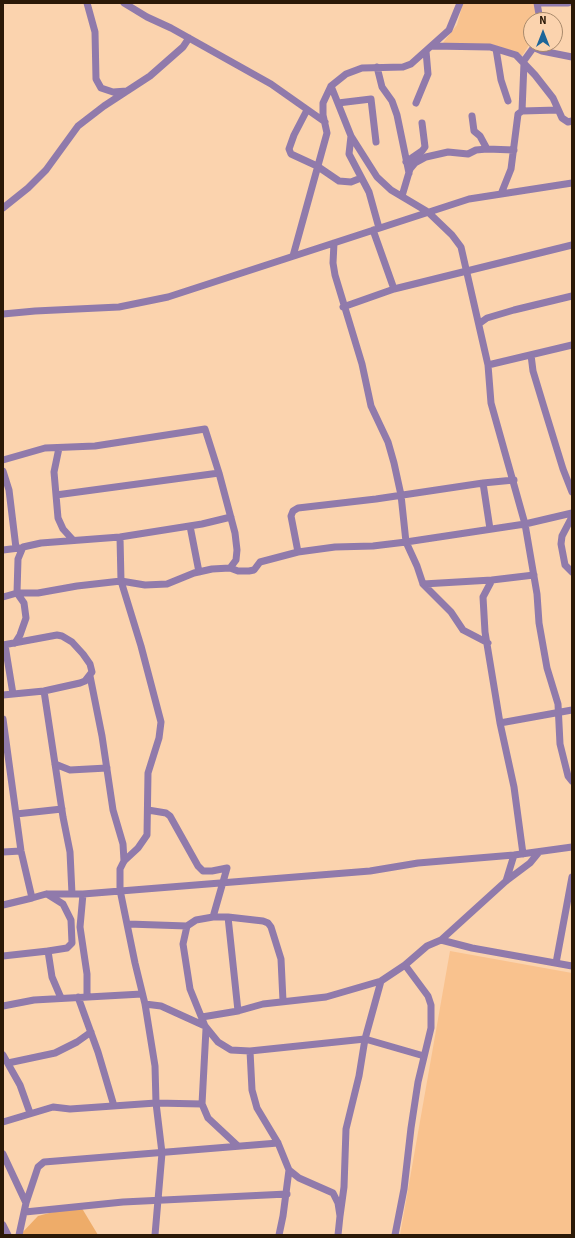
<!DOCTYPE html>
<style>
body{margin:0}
#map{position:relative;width:575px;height:1238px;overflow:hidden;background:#fbd3ae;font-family:"Source Sans 3",sans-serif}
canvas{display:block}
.frame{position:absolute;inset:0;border:4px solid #2b1907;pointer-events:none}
.north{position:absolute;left:523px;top:12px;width:40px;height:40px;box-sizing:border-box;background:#fbd3ae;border:1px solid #a8896b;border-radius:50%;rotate:0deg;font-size:11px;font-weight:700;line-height:16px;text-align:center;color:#2b1907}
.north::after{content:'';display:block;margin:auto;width:14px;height:18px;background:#1d6599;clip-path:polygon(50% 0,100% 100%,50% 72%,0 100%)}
</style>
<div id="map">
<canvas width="575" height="1238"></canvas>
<div class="frame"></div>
<div class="north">N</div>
</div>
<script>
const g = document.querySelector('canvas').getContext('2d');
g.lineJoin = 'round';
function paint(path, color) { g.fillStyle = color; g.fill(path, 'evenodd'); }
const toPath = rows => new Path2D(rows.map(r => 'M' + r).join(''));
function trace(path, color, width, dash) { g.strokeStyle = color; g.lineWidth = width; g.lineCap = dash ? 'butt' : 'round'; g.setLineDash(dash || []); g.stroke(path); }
paint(toPath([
 [463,3,535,3,535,20,531,20,531,42,522,56,494,45,442,44,457,25],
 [450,951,572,973,572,1235,400,1235]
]), '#f9c28e');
paint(toPath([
 [80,1205,98,1235,20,1235,38,1216]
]), '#eeac69');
trace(toPath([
 [87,3,95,32,96,79,101,88,113,92,127,91],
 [124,3,147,17,171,28,271,84,325,122],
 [537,3,568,3],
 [537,3,540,20],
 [432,46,490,47,516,55,535,75,553,98,562,118,568,122,572,121],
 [535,48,542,51,572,57],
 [496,49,501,80,508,101],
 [523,62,536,44],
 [377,67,382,87,392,101,397,115,409,173],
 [331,86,351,136,349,154,369,192,379,228],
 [338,103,371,99,376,142],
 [416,103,428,74,426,51],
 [307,110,294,135,289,149,291,154,317,166,339,181,351,182,361,178],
 [522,111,524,63],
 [472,116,474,131,480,136,487,149],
 [351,136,377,177,391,190,428,212,452,235,461,247,488,365,491,403,525,524,537,594,539,623,547,668,558,704,560,744,568,776,572,781],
 [406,162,422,151,425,147,422,123],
 [501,194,511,169,518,114,522,111,558,110],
 [402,196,410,169,415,163,426,157,448,152,468,154,476,150,487,149,514,150],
 [3,208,28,188,46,170,78,126,104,106,150,76,183,47,189,38],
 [373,230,394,289],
 [334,243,333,263,335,275,362,364,371,406,388,442,394,463,401,495,406,542,417,566,423,584,492,580],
 [293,256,327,133,323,115,323,103,331,86,346,74,362,68,403,67,411,64,449,30,460,3],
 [343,307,394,289,572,245],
 [3,314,35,311,119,307,168,297,469,199,572,183],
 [480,323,487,318,514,310,572,296],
 [531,355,533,371,543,404,563,469,572,492],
 [488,365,572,345],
 [59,448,54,472,58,518,63,529,73,540],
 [3,460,45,448,95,446,205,429,219,473,56,495],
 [3,471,9,490,16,548],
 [219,473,235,533,237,550,236,560,230,568],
 [483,483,490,529],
 [572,517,562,536,561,544,565,565,572,572],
 [190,526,199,572],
 [120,537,121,581,141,646,161,722,159,738,148,773,147,835,138,848,124,861,120,869,120,890,135,963,145,1004,155,1066,156,1103,162,1153,155,1235],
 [3,550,19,548],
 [298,552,291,516,293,511,298,508,376,499,483,483,514,480],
 [423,584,451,612,463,630,488,643],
 [3,597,17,593,38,593,77,586,121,581,145,585,167,584,194,573,212,569,230,568,238,571,249,571,254,570,260,562,298,552,335,547,373,546,406,542,525,524,572,513],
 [15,643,20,635,26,618,24,603,17,593,18,559,23,547,41,543,120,537,202,524,231,517],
 [3,645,57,635,62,636,72,642,83,654,90,664,92,672,85,681,80,683,44,691,3,695],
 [5,645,13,694],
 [90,676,102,736,113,810,123,844,124,861],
 [44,691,63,817,70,852,72,894],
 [3,719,21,851,32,898,46,894,83,894,370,871,418,863,514,855,572,847],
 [500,723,572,710],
 [55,764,70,770,107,768],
 [148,810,166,813,170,816,198,866,203,871,212,871,227,868,213,917,196,920,187,926,183,944,190,989,205,1026,218,1042,231,1050,250,1051,365,1039,424,1056],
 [16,814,62,809],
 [3,852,21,851],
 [523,854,514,787,500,723,485,632,483,597,492,580,534,575],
 [506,881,514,855],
 [47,894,63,904,71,920,72,943,67,948,48,951,52,977,61,998],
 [83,894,80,927,87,974,87,996],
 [3,905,32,898],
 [213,917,228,917,238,1011],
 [228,917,263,921,268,923,271,927,281,959,283,1001],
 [128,924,187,926],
 [441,940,472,948,572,966],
 [3,956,48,951],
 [556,963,572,877],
 [78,997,98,1052,114,1106],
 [145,1004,161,1006,205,1026],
 [3,1006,34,1000,142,994],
 [202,1017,238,1011,263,1004,326,997,381,981,405,965,427,946,441,940,506,881,530,863,539,852],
 [206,1029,202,1104,208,1118,238,1146],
 [250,1051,252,1090,257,1108,278,1143,289,1170,299,1178,333,1193,338,1203,340,1216,338,1235],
 [3,1055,20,1085,30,1113],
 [8,1063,55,1053,77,1042,91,1032],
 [3,1122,53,1107,70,1109,156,1103,202,1104],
 [3,1154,26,1203,19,1235],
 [26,1203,38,1167,44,1162,278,1143],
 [25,1212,123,1202,287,1194],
 [340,1216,344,1187,346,1129,359,1076,365,1039,381,981],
 [3,1225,8,1235],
 [279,1235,283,1216,289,1170],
 [395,1235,404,1189,411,1128,418,1082,431,1028,431,1005,428,996,405,965]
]), '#907aab', 7);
</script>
